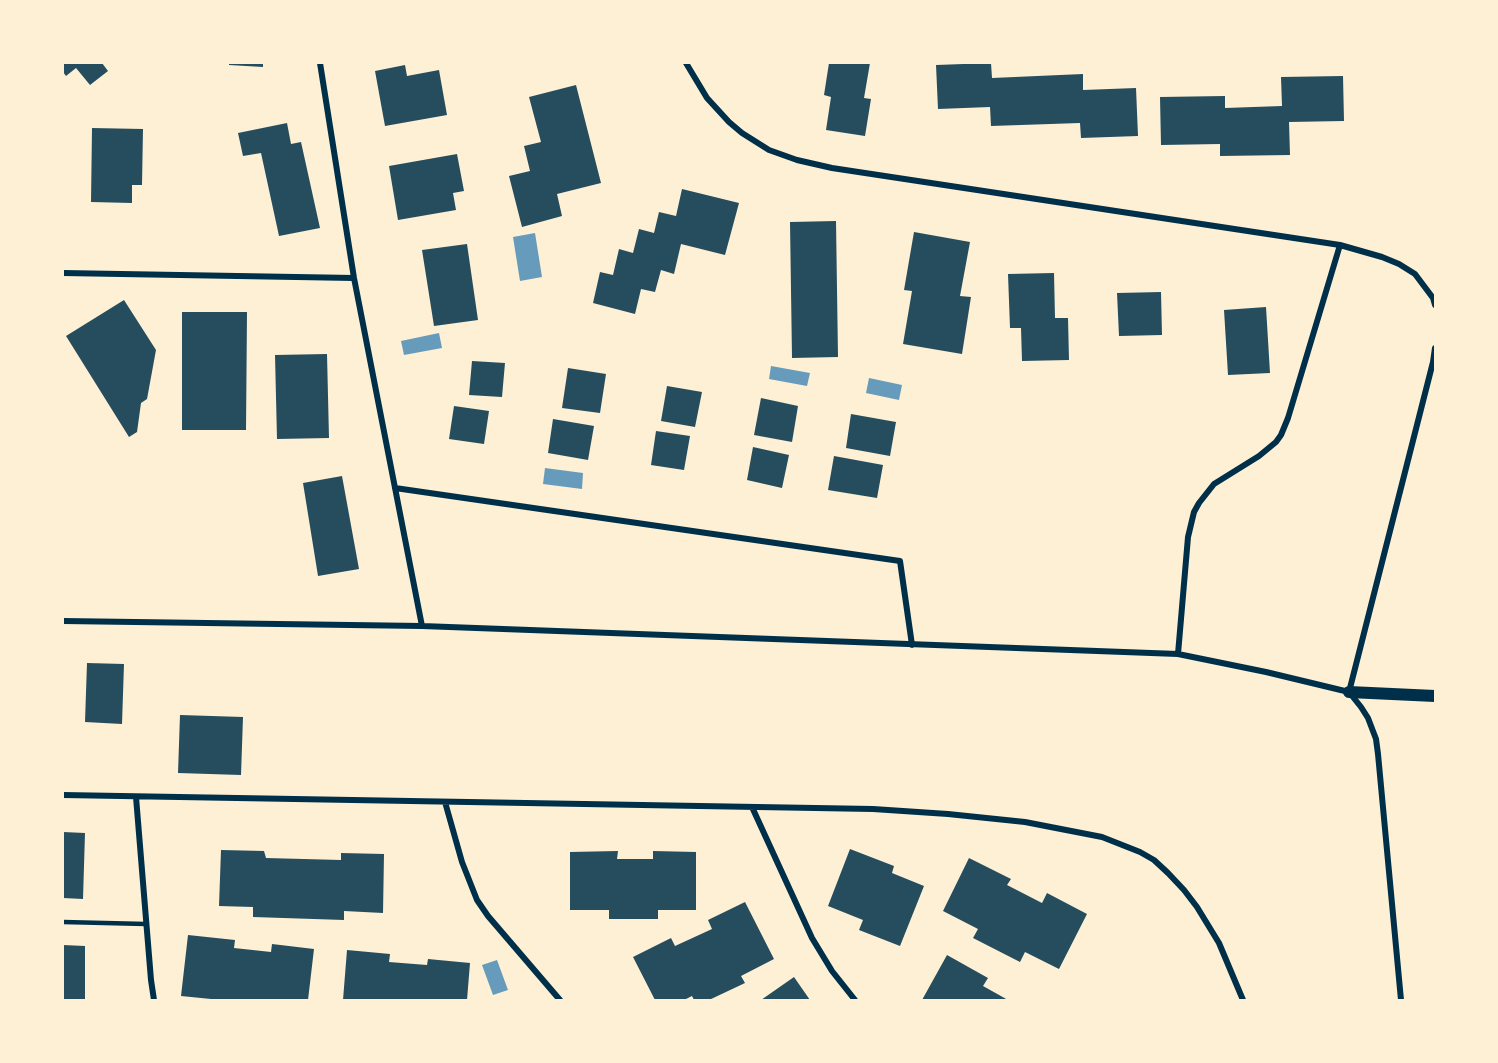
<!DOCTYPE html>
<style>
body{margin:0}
#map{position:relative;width:1498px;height:1063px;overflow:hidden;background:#fdf0d5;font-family:Cabin,sans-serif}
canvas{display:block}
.frame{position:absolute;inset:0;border:64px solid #fdf0d5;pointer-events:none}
</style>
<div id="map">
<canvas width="1498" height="1063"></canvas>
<div class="frame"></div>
</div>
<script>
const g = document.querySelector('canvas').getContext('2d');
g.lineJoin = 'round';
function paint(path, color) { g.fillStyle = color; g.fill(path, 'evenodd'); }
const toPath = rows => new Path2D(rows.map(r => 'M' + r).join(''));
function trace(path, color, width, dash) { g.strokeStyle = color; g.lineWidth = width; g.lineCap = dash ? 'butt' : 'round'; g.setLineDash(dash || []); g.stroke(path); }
paint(toPath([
 [535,233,542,277,520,281,513,237],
 [439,333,442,348,404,355,401,341],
 [771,366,810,373,807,386,769,379],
 [869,378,902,385,899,400,866,393],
 [545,468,583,473,582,489,543,484],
 [497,960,508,990,493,995,482,965]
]), '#669bbc');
paint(toPath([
 [63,63,102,63,108,71,90,85,76,68,66,76,63,72],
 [229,63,263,63,263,67,229,65],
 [829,63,870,63,864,98,871,99,865,136,826,130,831,97,824,95],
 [991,63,992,78,1083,74,1083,90,1136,88,1138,136,1081,138,1080,123,991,126,990,107,938,109,936,65],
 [405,65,407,76,439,70,447,115,385,126,375,71],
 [1343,76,1344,121,1289,122,1290,155,1220,156,1220,144,1161,145,1160,97,1225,96,1225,108,1282,106,1281,77],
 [576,85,601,183,557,194,562,216,522,227,509,176,530,171,524,146,541,142,529,97],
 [287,123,291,144,301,142,320,228,279,236,261,153,243,156,238,133],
 [92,128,143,129,142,185,132,185,132,203,91,202],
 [457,154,464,191,453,193,456,210,398,220,389,166],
 [682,189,739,203,725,255,681,244,674,274,661,270,655,292,641,289,635,314,593,303,600,272,613,275,619,249,633,253,639,229,654,233,659,212,676,216],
 [836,221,838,357,792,358,790,222],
 [914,232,970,242,960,296,971,297,962,354,903,344,912,291,904,290],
 [467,244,478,320,434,326,422,250],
 [1054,273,1055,318,1068,318,1069,360,1022,361,1021,328,1010,328,1008,274],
 [1161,292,1162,335,1119,336,1117,293],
 [124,300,156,350,147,399,141,403,137,432,129,437,66,336],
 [1266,307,1270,373,1228,375,1224,310],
 [182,312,247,312,246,430,182,430],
 [327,354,329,438,277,439,275,355],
 [472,361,505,363,502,397,469,395],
 [568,368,606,374,600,413,562,408],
 [667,386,702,392,695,427,661,421],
 [761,398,798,406,792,442,754,435],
 [454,406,489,411,484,444,449,439],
 [851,414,896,422,890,456,846,448],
 [553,419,594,426,588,460,548,453],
 [656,431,690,436,684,470,651,465],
 [753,447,789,455,782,488,747,480],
 [834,456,883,465,877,498,828,490],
 [342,476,359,569,318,576,303,483],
 [87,663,124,664,122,724,85,722],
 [180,715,243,717,241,775,178,773],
 [63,832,85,833,83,899,63,898],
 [850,849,894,866,892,873,924,886,900,946,859,930,863,920,828,906],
 [221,850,264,851,266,858,341,860,341,853,384,854,383,913,344,911,344,920,253,917,253,907,219,906],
 [618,851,617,859,653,859,653,851,696,852,696,910,658,910,658,919,609,919,609,910,570,910,570,852],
 [969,858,1011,879,1007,885,1042,903,1047,893,1087,914,1059,969,1025,952,1020,962,973,938,978,929,943,911],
 [745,902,774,959,741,976,745,983,709,1000,694,1000,692,996,684,1000,655,1000,633,957,671,938,675,946,712,929,708,920],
 [188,935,235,940,234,948,271,952,272,944,314,949,308,1000,221,1000,181,996],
 [63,945,85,946,85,1000,63,1000],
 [347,950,390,954,389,962,427,965,428,959,470,963,467,1000,343,1000],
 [947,955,988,978,983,986,1008,1000,922,1000],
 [794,977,810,1000,761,1000]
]), '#264d5e');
trace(toPath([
 [63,922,146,924]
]), '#003049', 4.5);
trace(toPath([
 [320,63,354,278,422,626],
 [686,63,707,98,729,122,742,133,769,150,797,160,832,168,1340,245,1382,257,1399,264,1415,274,1433,298,1435,305],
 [63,273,354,278],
 [395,488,900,561,912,645],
 [63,621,422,626,1178,654,1266,672,1349,692,1361,707,1368,718,1376,739,1378,754,1401,1000],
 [1178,654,1188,537,1194,512,1199,503,1214,484,1259,456,1276,442,1281,435,1288,418,1340,245],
 [1349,692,1433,362,1435,348],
 [63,795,873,809,948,814,1025,822,1102,837,1140,852,1154,860,1168,873,1184,890,1197,907,1219,943,1243,1000],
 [136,797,151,980,154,1000],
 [445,802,462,862,477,900,488,916,560,1000],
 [752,807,812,938,832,971,855,1000]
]), '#003049', 6);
trace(toPath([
 [1349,692,1435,696]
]), '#003049', 12);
</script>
